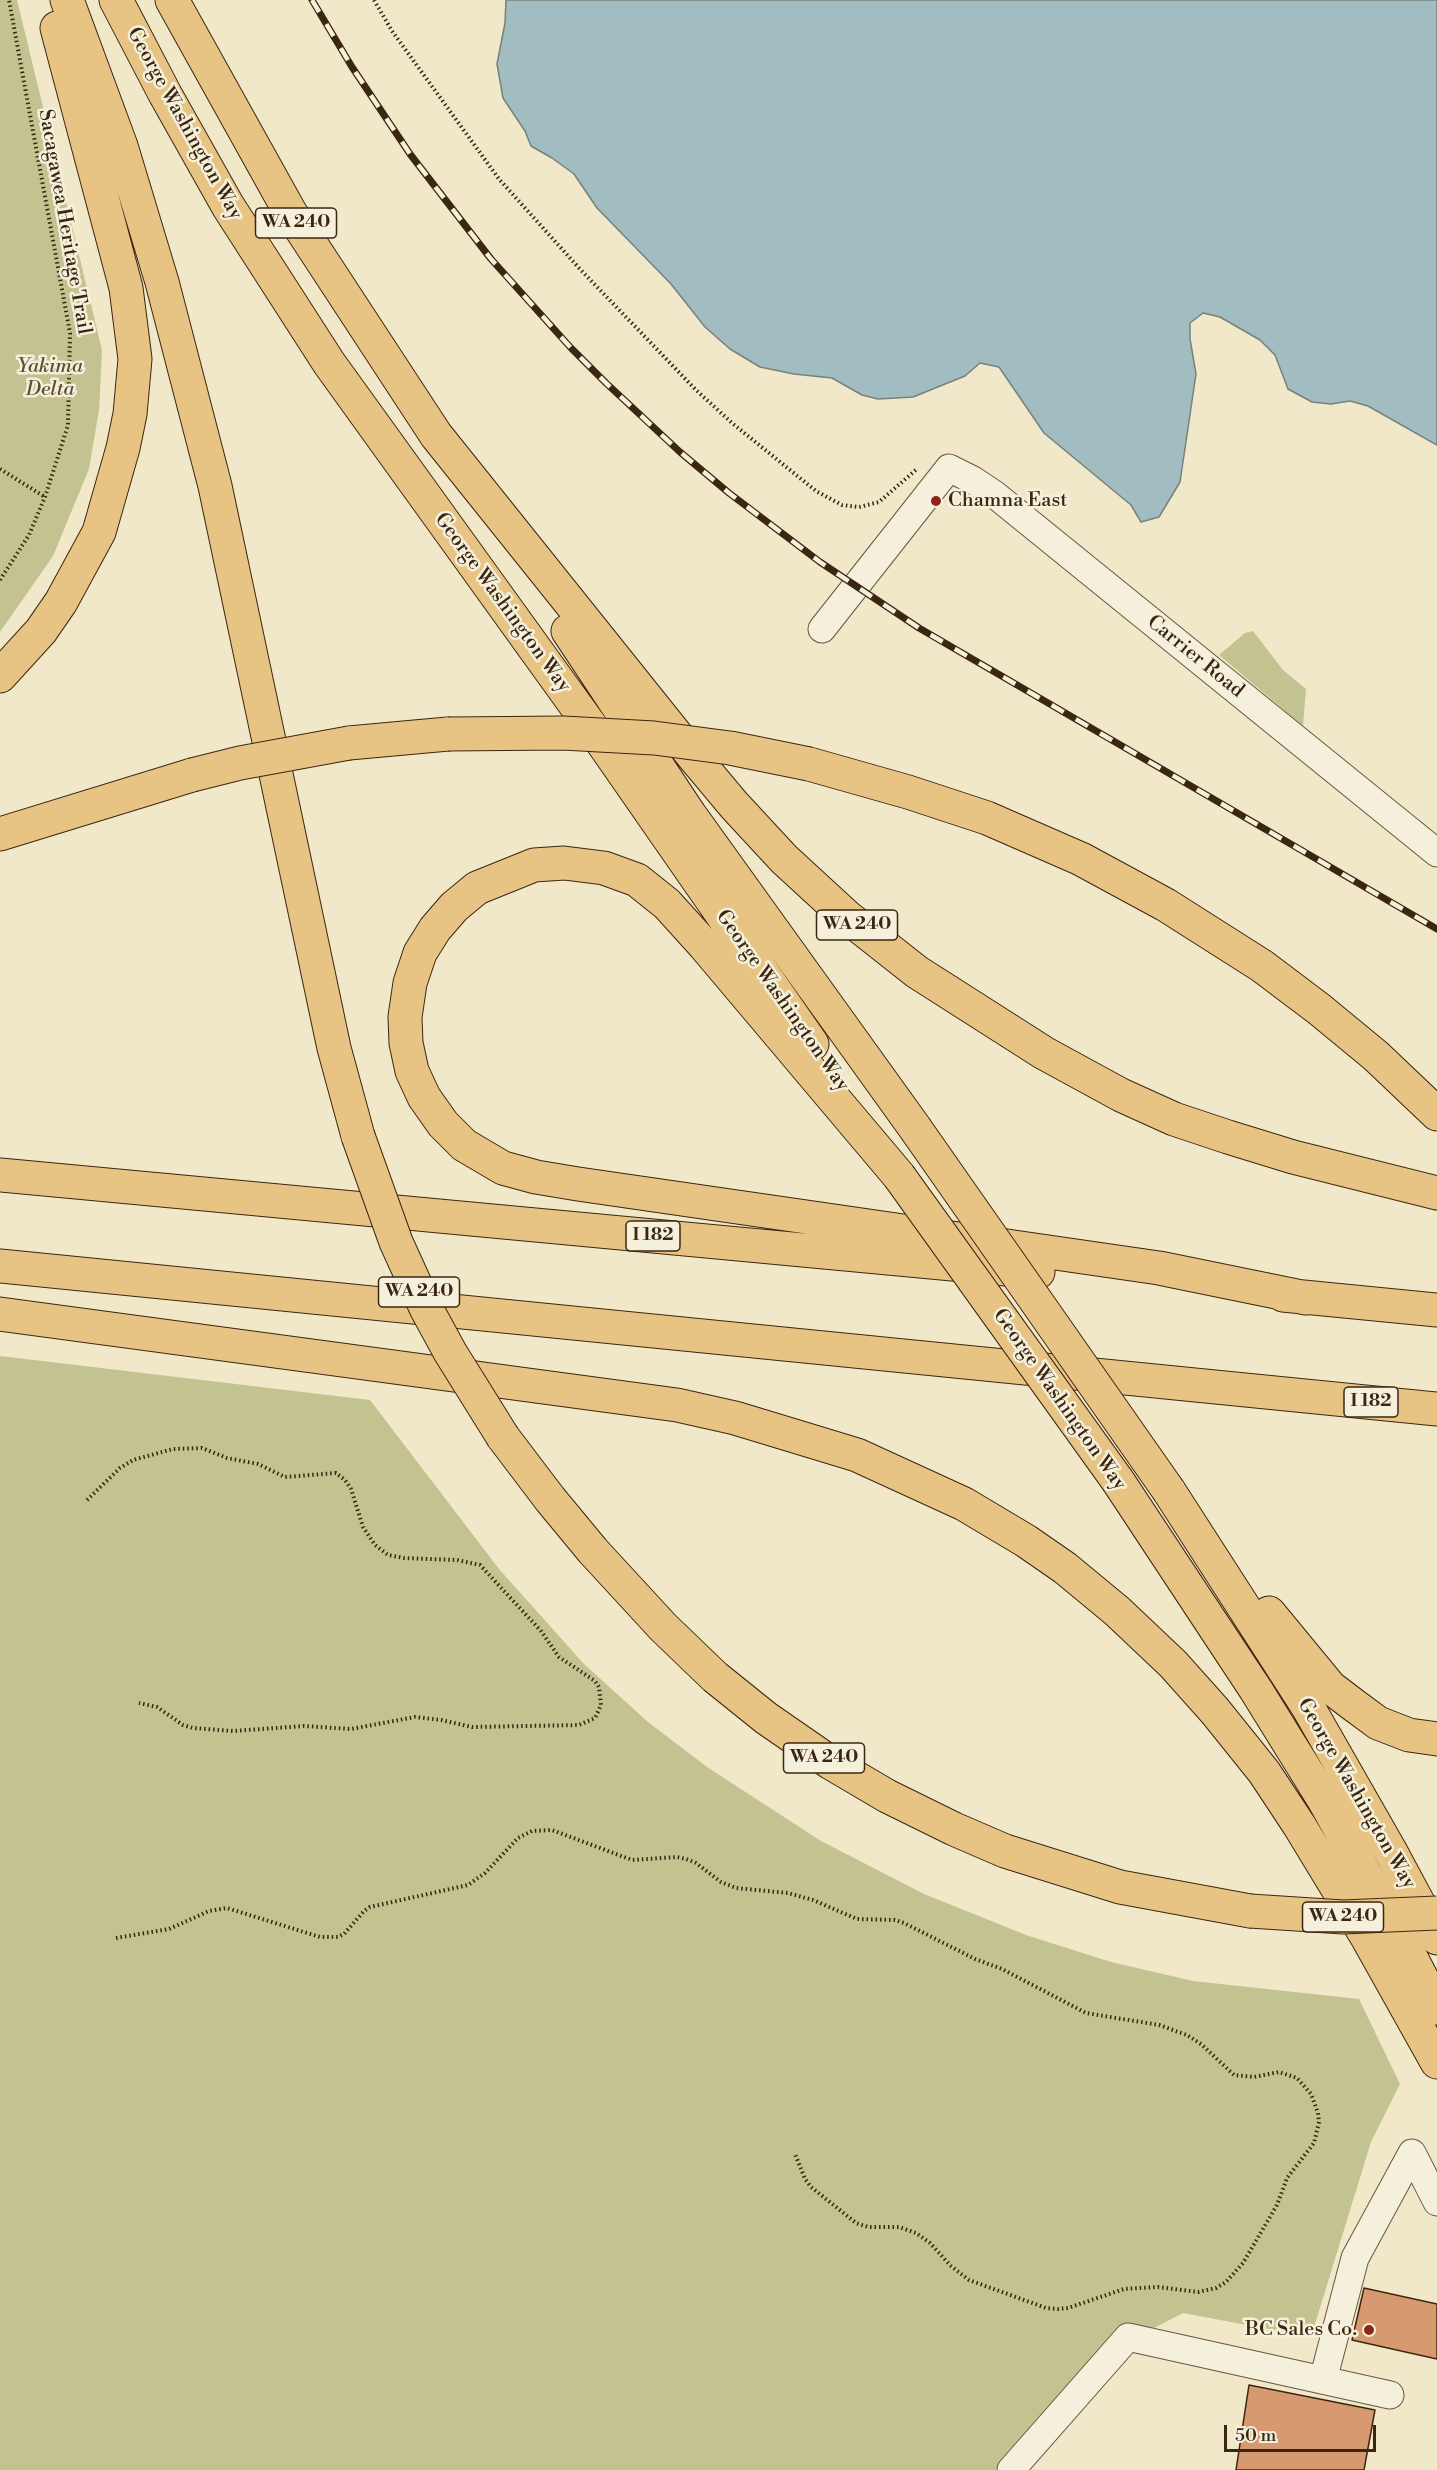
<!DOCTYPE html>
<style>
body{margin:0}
#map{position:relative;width:1437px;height:2470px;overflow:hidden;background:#f0e8c8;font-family:"Libre Bodoni",serif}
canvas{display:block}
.scale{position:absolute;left:1224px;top:2425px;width:152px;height:27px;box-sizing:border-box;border:3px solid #3b2612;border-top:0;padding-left:8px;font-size:18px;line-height:21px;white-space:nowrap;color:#3b2612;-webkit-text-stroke:4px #f5f0db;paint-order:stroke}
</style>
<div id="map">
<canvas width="1437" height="2470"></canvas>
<div class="scale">50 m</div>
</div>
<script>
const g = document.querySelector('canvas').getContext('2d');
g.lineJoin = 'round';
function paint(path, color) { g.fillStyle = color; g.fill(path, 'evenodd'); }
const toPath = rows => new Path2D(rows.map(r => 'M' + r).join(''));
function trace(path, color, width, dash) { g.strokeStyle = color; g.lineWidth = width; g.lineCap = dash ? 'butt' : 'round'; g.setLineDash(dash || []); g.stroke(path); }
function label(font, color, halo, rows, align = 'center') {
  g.font = font + ' "Libre Bodoni",serif'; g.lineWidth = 5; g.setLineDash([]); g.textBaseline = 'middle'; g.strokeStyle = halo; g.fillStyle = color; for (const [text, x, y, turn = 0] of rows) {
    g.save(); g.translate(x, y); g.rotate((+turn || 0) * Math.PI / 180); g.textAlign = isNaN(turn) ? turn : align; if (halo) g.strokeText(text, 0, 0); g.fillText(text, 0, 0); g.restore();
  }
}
paint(toPath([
 [0,0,17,0,102,350,99,410,89,469,53,556,0,632],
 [1253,631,1283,670,1306,689,1303,726,1219,655,1245,633],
 [0,1356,370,1400,499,1569,584,1664,648,1722,707,1767,821,1841,924,1894,1026,1935,1111,1962,1193,1981,1359,1999,1400,2084,1371,2142,1311,2337,1183,2313,1125,2343,1011,2470,0,2470]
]), '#c2c390');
const water = toPath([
 [506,0,1437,0,1437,445,1368,406,1350,401,1331,404,1312,402,1288,389,1275,355,1260,340,1220,317,1203,313,1190,323,1190,339,1196,374,1180,482,1159,517,1141,522,1131,505,1044,433,999,367,980,363,965,376,913,397,878,399,862,395,832,378,794,374,760,367,730,349,705,327,671,284,597,208,574,174,552,158,531,146,525,131,503,98,497,64,505,23,506,0]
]);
paint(water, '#a1bdc1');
trace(water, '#78817b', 1.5);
const building = toPath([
 [1364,2288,1437,2304,1437,2359,1352,2340,1364,2288],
 [1249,2385,1375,2410,1364,2470,1236,2470,1249,2385]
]);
paint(building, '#d79970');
trace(building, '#3b2612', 1.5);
const minor = toPath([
 [822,629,949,468,973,480,994,494,1437,853],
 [1323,2380,1355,2258,1412,2153,1437,2202],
 [1011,2470,1128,2337,1390,2395]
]);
const highway = toPath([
 [67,0,121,146,162,282,215,486,334,1048,358,1136],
 [116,0,165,94,228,206,329,363,600,739,812,1044],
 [172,0,290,212,436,435,693,756,734,805,784,859,846,916,917,972,1044,1053,1121,1095,1174,1119,1228,1137,1293,1157,1437,1193],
 [568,631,690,815,915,1128],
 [0,676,41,631,61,602,99,532,123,448,130,414,135,359,126,288,57,28],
 [349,743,448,734],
 [809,764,908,792,987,818,1081,859,1166,905,1262,966,1319,1009,1376,1056,1437,1114],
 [0,834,192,775],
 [0,1175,1038,1272],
 [899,1176,705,946,667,904,637,880,604,868,564,863,534,865,477,888,454,907,435,929,420,953,410,983,405,1017,406,1043,412,1071,424,1097,443,1124,464,1145,503,1168,536,1177,578,1184,1159,1268,1306,1298],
 [0,1266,1437,1409],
 [1283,1295,1437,1310],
 [0,1314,677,1405,735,1418,857,1455,964,1504,1026,1541,1065,1568,1117,1611,1173,1664,1215,1711,1264,1772,1299,1825,1367,1937,1437,2062],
 [503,1437,550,1499,593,1551,663,1627,715,1677,766,1718,831,1763,887,1796,954,1829,1005,1851,1120,1887,1250,1911],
 [1118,1481,1256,1690,1324,1800,1403,1942,1437,2008],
 [1169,1491,1308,1707,1392,1854,1437,1938],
 [1269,1613,1330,1687,1351,1703,1378,1723,1409,1735,1437,1739]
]);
trace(minor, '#685640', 29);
trace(highway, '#3b2612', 35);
trace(toPath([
 [374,0,392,31,499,179,579,268,695,389,732,423,816,491,842,505,859,507,879,502,917,469],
 [0,469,45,497],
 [0,580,29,535,45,497,68,425,70,333,9,0],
 [87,1500,120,1468,133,1460,173,1449,202,1448,227,1458,258,1464,285,1477,336,1473,345,1480,351,1489,363,1527,375,1545,388,1555,404,1558,457,1560,480,1565,541,1631,559,1657,595,1681,599,1687,601,1705,595,1718,579,1725,472,1727,441,1720,415,1717,351,1729,304,1726,233,1731,193,1728,183,1725,157,1707,139,1703],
 [116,1938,169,1929,209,1911,227,1908,320,1937,338,1937,344,1934,364,1911,370,1907,468,1885,485,1873,518,1838,532,1831,552,1830,632,1860,677,1857,686,1859,696,1863,721,1882,736,1888,788,1893,813,1900,857,1919,895,1920,904,1923,975,1959,1002,1969,1086,2013,1159,2025,1187,2035,1201,2044,1234,2075,1254,2077,1279,2072,1297,2078,1311,2094,1318,2113,1319,2122,1314,2143,1287,2178,1277,2205,1243,2263,1226,2282,1216,2288,1198,2292,1158,2287,1124,2289,1068,2308,1058,2309,1046,2308,969,2280,951,2266,930,2243,916,2233,899,2227,868,2227,856,2223,811,2187,805,2179,795,2154]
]), '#3b2612', 4, [1.5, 3]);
trace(minor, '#f5f0db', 27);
trace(highway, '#e8c484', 33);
const rail = toPath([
 [312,0,352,67,410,154,491,259,571,348,606,383,680,452,729,493,820,562,919,628,1437,929]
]);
trace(rail, '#3b2612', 7);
trace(rail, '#f5f0db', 4.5, [14]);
const highwayBridge = toPath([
 [448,734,563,733,654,738,730,748,809,764],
 [192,775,240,763,349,743],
 [915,1128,1169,1491],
 [358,1136,396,1242,426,1308,450,1352,503,1437],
 [899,1176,1118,1481],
 [1250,1911,1343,1917,1437,1913]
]);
trace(highwayBridge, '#3b2612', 35, []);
trace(highwayBridge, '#e8c484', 33);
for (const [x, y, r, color] of [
 [936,501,6,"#8f2418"],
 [1369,2330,6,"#8f2418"]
]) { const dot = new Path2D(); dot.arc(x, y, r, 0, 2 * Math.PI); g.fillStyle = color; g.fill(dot); trace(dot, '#f5f0db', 2); }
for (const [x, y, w] of [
 [296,223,81],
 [857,925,81],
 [653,1236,54],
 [419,1292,81],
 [1371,1402,54],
 [824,1758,81],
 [1343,1917,81]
]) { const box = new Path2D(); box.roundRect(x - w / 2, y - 15, w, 30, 4.5); g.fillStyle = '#f5f0db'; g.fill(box); trace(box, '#3b2612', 1.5); }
label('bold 18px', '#3b2612', null, [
 ["WA 240",296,223],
 ["WA 240",857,925],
 ["I 182",653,1236],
 ["WA 240",419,1292],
 ["I 182",1371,1402],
 ["WA 240",824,1758],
 ["WA 240",1343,1917]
]);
label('20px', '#3b2612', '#f5f0db', [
 ["George Washington Way",184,124,61],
 ["Sacagawea Heritage Trail",64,222,80],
 ["George Washington Way",502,603,54],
 ["Carrier Road",1195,657,39],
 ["George Washington Way",782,1001,55],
 ["George Washington Way",1059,1400,55],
 ["George Washington Way",1356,1794,60]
]);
label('italic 20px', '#5d4d32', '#f5f0db', [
 ["Yakima",50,367],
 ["Delta",50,390]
]);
label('20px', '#3b2612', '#f5f0db', [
 ["Chamna East",948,501],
 ["BC Sales Co.",1357,2330,"right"]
], 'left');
</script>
